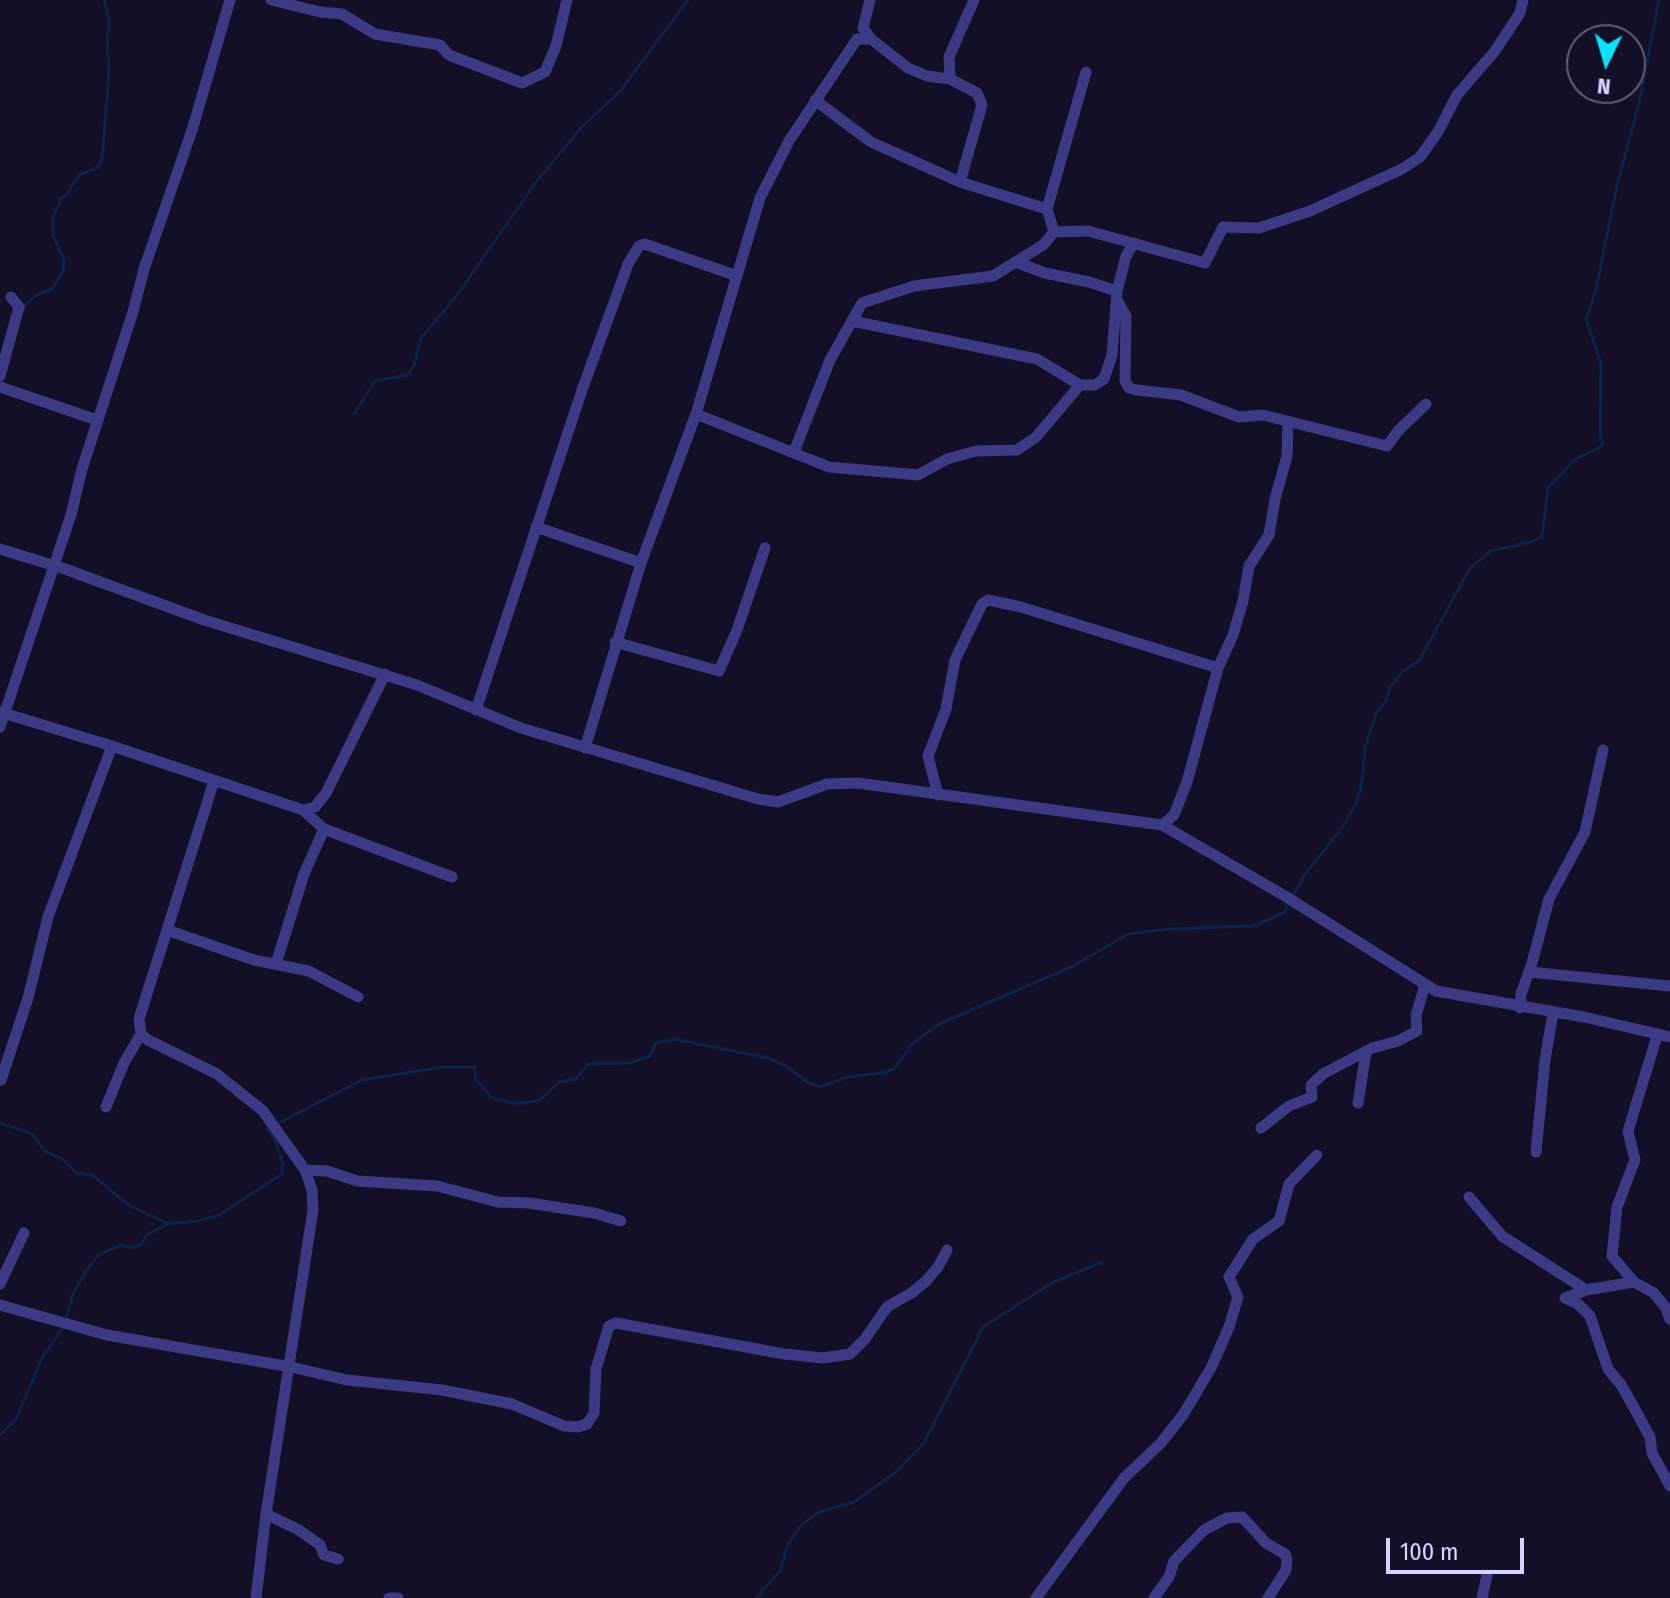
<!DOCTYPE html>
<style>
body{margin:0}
#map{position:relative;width:1670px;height:1598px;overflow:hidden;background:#130f26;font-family:"Fira Sans Condensed",sans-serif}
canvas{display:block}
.north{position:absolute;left:1566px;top:24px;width:80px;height:80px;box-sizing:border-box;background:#130f26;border:2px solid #625e7d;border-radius:50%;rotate:185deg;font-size:22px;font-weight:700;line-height:32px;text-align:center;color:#d9d4ff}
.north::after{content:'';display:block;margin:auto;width:28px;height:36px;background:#00e5ff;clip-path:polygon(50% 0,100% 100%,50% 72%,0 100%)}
.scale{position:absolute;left:1386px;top:1538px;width:138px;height:36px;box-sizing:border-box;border:4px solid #d9d4ff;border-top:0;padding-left:10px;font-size:24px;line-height:28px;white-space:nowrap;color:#d9d4ff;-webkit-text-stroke:6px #130f26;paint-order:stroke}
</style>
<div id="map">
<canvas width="1670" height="1598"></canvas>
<div class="north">N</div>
<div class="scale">100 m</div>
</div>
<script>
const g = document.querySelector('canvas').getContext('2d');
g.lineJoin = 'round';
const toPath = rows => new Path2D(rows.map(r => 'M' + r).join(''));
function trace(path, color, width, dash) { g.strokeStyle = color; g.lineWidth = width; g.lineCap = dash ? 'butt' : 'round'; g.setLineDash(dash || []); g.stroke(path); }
trace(toPath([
 [24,310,25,305,36,295,52,289,62,273,65,262,53,236,53,218,61,199,67,194,79,175,97,168,102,159,109,72,107,39,110,24,104,0],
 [354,414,375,381,408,375,414,365,421,338,455,298,536,182,581,128,621,90,688,0],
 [1293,896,1305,874,1342,828,1356,804,1362,783,1365,748,1376,714,1386,700,1390,687,1403,671,1419,661,1470,568,1491,551,1531,542,1542,537,1548,488,1575,459,1599,448,1603,442,1600,435,1601,363,1586,319,1596,290,1617,186,1640,99,1659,0],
 [0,1123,33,1134,44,1151,61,1158,76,1173,92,1175,130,1206,167,1223],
 [66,1319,73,1294,86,1271,98,1255,121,1245,132,1248,142,1244,146,1235,168,1224,197,1221,219,1215,282,1174,283,1165,275,1140,267,1129,362,1080,443,1067,474,1067,476,1079,492,1098,518,1104,540,1100,559,1082,576,1079,588,1064,630,1063,650,1056,656,1043,674,1039,768,1058,786,1066,810,1084,820,1087,847,1077,882,1073,894,1069,912,1044,939,1024,1073,966,1128,934,1170,929,1254,926,1284,913,1289,903],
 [0,1435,16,1419,43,1356,64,1326],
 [756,1598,780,1571,788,1544,801,1525,819,1512,854,1502,896,1472,924,1443,983,1327,1050,1284,1102,1262]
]), '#0c2248', 3);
trace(toPath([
 [271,0,320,12,342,14,375,34,440,45,449,55,522,83,545,72,556,46,567,0],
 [870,0,863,28,871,39],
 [950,79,949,57,974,0],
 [815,100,871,142,960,182,1047,209],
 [1054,232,1047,209,1086,72],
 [1018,263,1045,273,1089,282,1117,291],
 [1117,300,1126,316,1125,381,1129,388,1137,390,1181,395,1239,417,1263,415,1387,446,1398,431,1426,404],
 [852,321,1037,359,1080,385,1095,385,1104,379,1112,355,1117,291,1126,256,1134,243],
 [0,376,19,307,11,297],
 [0,387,97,420],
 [696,414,829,467,918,475,947,459,976,451,1017,450,1036,437,1080,385],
 [794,452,830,360,862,303,914,286,993,276,1043,245,1054,232,1088,231,1205,263,1223,227,1259,228,1310,211,1402,169,1420,157,1438,132,1457,95,1495,51,1520,13,1523,0],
 [536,527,641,563],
 [0,549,65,569,204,620,417,685,521,728,758,799,778,802,827,784,858,783,1162,825,1285,896,1436,991,1584,1017,1670,1037],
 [615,642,719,671,737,630,765,548],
 [476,710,582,390,628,264,639,246,645,244,737,276],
 [0,712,112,746,303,810,324,829,452,877],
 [0,727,71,515,82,469,133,312,144,269,193,127,230,0],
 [585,748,641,563,696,414,760,198,789,141,857,39,871,39,908,68,927,76,950,79,977,93,982,105,960,182],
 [938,795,928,756,946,709,955,660,982,604,988,600,1021,607,1218,668],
 [303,810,315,807,326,793,385,674],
 [1162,825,1174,815,1187,782,1218,668,1233,635,1243,601,1249,566,1269,535,1275,499,1287,456,1288,422],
 [167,930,254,960,309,971,358,997],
 [276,964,304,874,324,829],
 [1529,972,1670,986],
 [1520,1008,1521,994,1532,963,1549,899,1585,832,1603,750],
 [141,1034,148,1040,217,1074,263,1111,305,1170,312,1190,313,1210,266,1514,256,1598],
 [1,1080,28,998,48,917,112,746],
 [1358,1103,1366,1052],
 [106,1107,124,1063,141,1034,139,1019,214,781],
 [1261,1128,1289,1106,1312,1097,1311,1085,1323,1074,1372,1048,1398,1041,1417,1031,1416,1015,1425,985],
 [1536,1152,1545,1060,1553,1013],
 [305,1170,327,1171,357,1181,437,1186,498,1202,529,1203,594,1213,621,1221],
 [1469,1197,1502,1236,1580,1286,1586,1290,1634,1282,1654,1293,1666,1308,1670,1319],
 [1634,1282,1612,1256,1617,1207,1635,1160,1628,1131,1657,1036],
 [0,1284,24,1233],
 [1586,1290,1565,1298,1578,1304,1590,1316,1608,1369,1622,1386,1650,1437,1652,1453,1670,1486],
 [0,1305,107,1335,291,1367,347,1380,442,1390,512,1404,564,1426,578,1427,587,1424,594,1413,596,1369,609,1326,616,1323,784,1354,823,1358,850,1354,865,1339,887,1307,913,1292,926,1281,938,1267,947,1250],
 [266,1514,299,1530,320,1545,324,1555,338,1559],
 [389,1598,398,1598],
 [1036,1598,1124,1478,1160,1444,1183,1415,1211,1368,1229,1327,1238,1297,1229,1277,1253,1239,1279,1221,1289,1184,1317,1155],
 [1154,1598,1169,1577,1174,1561,1204,1530,1227,1518,1242,1517,1266,1543,1285,1554,1287,1560,1286,1570,1268,1598],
 [1482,1598,1487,1575]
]), '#3d3a85', 11);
</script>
